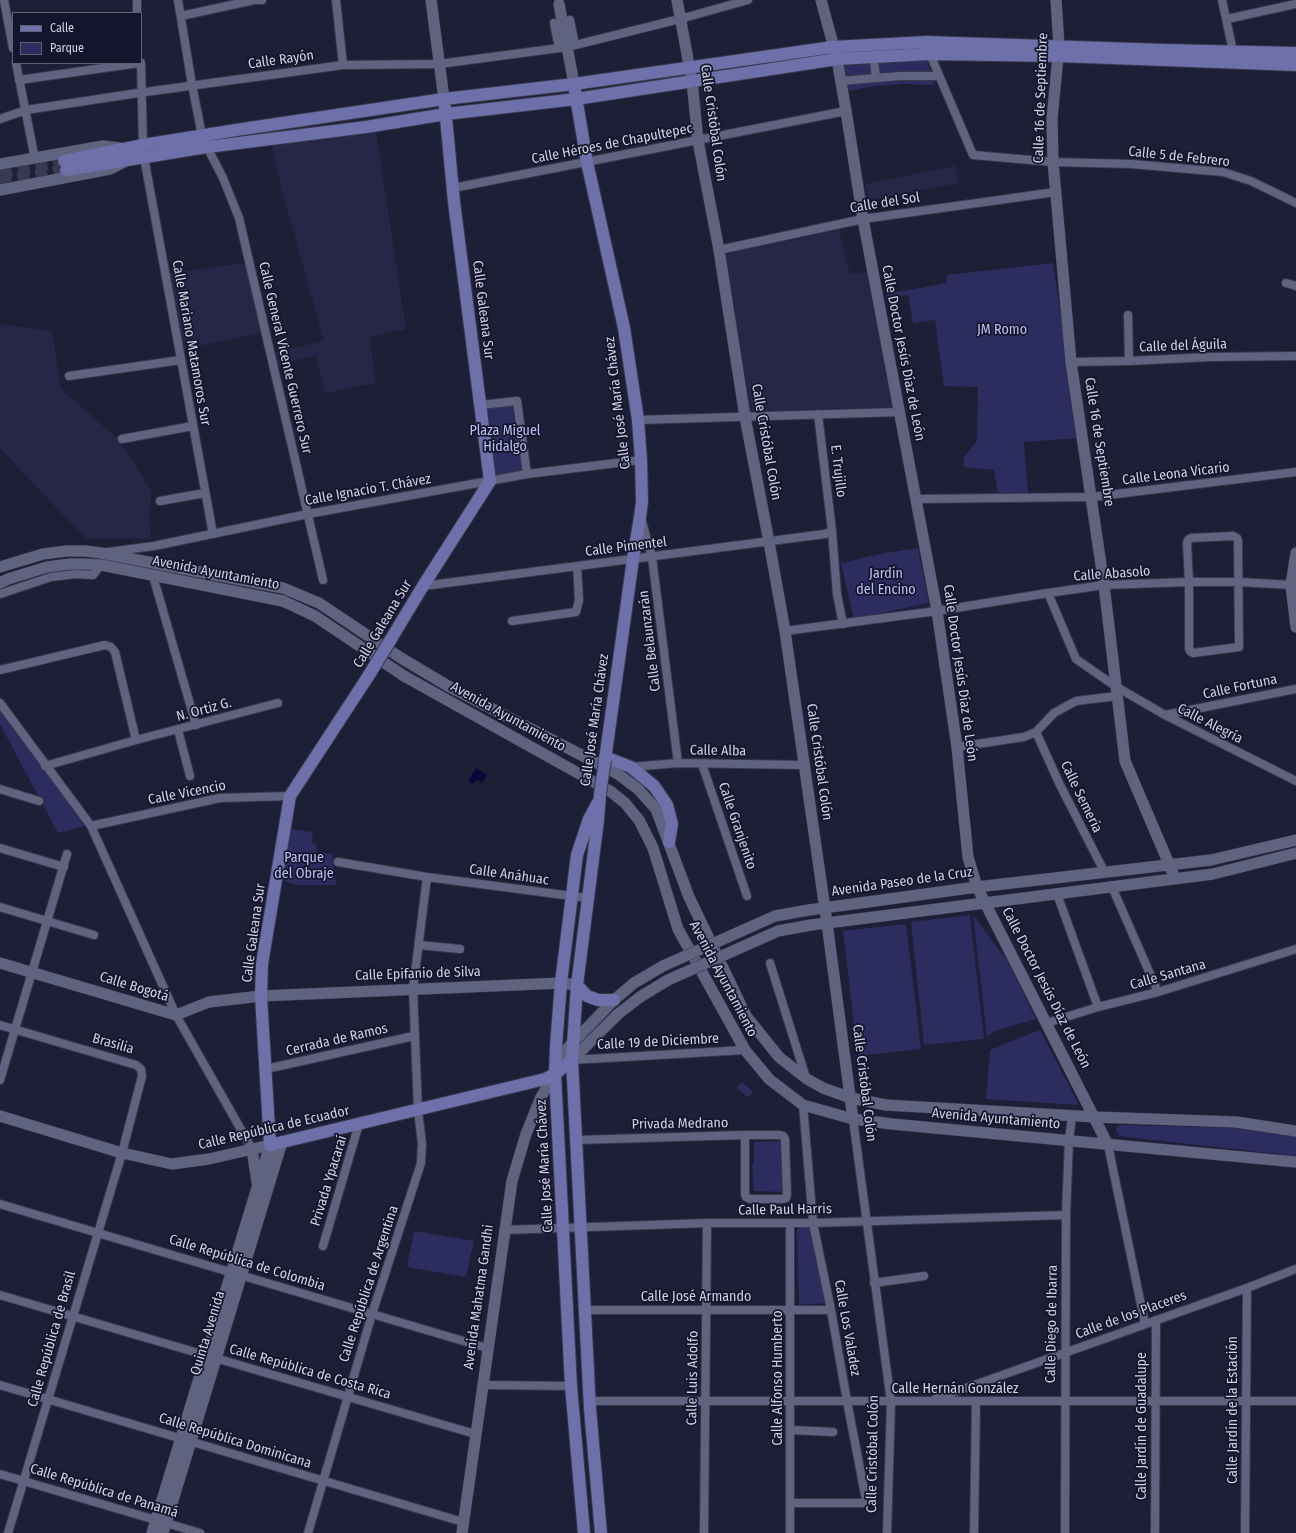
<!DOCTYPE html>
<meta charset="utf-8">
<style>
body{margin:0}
#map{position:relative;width:1296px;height:1533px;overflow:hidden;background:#1d1f37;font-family:"Fira Sans Condensed",sans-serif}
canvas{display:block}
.legend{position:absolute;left:12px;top:12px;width:130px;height:52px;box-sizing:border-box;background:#14152d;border:1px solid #5f6175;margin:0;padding:5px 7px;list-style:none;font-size:12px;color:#cfd2e2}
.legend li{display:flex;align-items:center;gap:8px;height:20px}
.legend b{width:20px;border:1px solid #5f6175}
</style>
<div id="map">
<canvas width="1296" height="1533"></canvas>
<ul class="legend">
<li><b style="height:5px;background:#6d70a9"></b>Calle</li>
<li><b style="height:11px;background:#2c2c5f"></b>Parque</li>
</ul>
</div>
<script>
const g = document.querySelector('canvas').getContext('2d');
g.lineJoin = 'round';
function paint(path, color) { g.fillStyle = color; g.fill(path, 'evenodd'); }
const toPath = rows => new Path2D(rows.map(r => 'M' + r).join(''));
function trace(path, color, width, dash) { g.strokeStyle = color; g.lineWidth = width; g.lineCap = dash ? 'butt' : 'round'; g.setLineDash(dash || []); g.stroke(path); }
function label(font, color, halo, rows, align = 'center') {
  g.font = font + ' "Fira Sans Condensed",sans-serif'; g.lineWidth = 3.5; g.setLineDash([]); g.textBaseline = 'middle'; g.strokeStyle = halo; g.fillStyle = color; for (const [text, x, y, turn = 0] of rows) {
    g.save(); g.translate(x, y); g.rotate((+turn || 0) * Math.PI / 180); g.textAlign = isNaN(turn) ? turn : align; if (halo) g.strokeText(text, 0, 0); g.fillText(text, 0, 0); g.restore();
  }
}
paint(toPath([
 [376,132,406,329,369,337,376,383,325,393,316,355,277,365,273,353,324,341,281,187,272,145],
 [955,166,959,183,868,200,865,184],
 [839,230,850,274,867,272,893,407,750,412,725,254],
 [246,263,264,332,184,349,169,273],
 [0,324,52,331,61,389,119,440,152,492,149,516,151,539,85,538,0,448]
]), '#262747');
paint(toPath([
 [926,58,935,85,905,84,874,86,848,91,844,63],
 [1053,263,1079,438,1024,442,1028,495,998,494,994,470,963,467,964,457,977,441,978,387,944,386,935,320,913,323,908,295,887,298,887,294,947,283,947,275],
 [514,403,525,470,496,475,485,408],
 [918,548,929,603,854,619,841,563,880,554],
 [0,711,85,826,58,833,0,724],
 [291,829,313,832,311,842,317,845,316,852,332,854,336,885,296,885,282,880],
 [970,915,984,1039,924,1045,911,922],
 [973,915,1008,962,1036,1019,994,1031,987,1037],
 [906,924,921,1049,858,1056,843,931],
 [1040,1030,1079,1105,986,1099,990,1050],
 [742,1082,753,1092,748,1097,737,1088],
 [1122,1125,1243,1128,1296,1136,1296,1156,1119,1136,1116,1131,1117,1126],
 [782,1141,783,1192,754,1191,752,1166,754,1162,754,1142],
 [812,1225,827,1303,799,1305,797,1226],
 [414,1231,474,1241,466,1277,407,1267]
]), '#2c2c5f');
paint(toPath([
 [476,768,487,775,482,783,477,779,473,784,468,781]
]), '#0e0637');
trace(toPath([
 [0,173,64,161],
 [0,182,66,170]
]), '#383a51', 12, [12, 6]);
const street = toPath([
 [4,0,13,48],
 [137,0,137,13],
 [178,0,192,85,202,135],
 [336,0,343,65],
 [1222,0,1233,51],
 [181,16,254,0,262,0],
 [1227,19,1296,4],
 [570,20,575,45],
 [554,23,559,48],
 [930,54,973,155,1053,162,1131,164,1223,172,1251,181,1296,203],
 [874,61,876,77],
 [16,63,35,159],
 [141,63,143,145],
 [19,80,139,63],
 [841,81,900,76,939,76],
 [0,119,26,110,138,93,343,65,439,64,567,47,680,19,748,0],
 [207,147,223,178,239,218,323,580],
 [144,157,213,534],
 [453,188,846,111],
 [719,250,863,219,1056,192],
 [1286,283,1296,286],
 [1128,315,1129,361],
 [1071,362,1129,361,1210,357,1296,356],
 [69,376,181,360],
 [481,405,517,401,527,474],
 [818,414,832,531,837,594,843,624],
 [638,420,899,412],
 [122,439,193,426],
 [916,499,1092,497,1296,472],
 [160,501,205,493],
 [641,518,652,557,678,763],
 [1233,536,1237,538,1238,541,1239,647,1193,653,1190,651,1189,648,1189,582,1187,543,1188,540,1191,538,1233,536],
 [108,552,154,546,308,514,527,474,641,460],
 [153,576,196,725],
 [423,586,825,534,832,531],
 [1048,593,1076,659,1115,686,1165,715,1296,781],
 [0,594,51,577,76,574,93,575,101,565],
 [512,621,576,612,579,600,577,566],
 [785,631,937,611,1048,593,1104,585,1189,582,1239,582,1291,585],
 [0,670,105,645,111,647,115,652,136,740],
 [0,703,91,826,176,1015,252,1149],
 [1165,715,1296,689],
 [178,730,190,776],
 [1036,732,1060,785,1105,873],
 [957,747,1024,737,1036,732,1054,713,1076,701,1117,696],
 [702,764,747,896],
 [45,766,136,740,278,703],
 [631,767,678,763,805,765],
 [0,789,39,801],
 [91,826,220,798,290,796],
 [0,848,64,867],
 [338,862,427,877,587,898],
 [1112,887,1158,992],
 [1057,894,1098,1007],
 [0,907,94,935],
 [419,945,460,949],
 [770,963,806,1078],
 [1047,1023,1098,1007,1158,992,1296,949],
 [0,1025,136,1065,141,1069,142,1076,122,1153,8,1533],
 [572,1060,745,1050],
 [266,1069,414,1036],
 [0,1080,67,854],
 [853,1119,891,1402,887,1533],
 [577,1140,745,1135,780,1135,783,1136,785,1139,787,1194,786,1198,782,1199,750,1199,746,1197,745,1194,745,1135],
 [1108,1145,1145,1324],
 [0,1204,487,1348],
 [504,1230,707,1223,813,1223,1066,1215],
 [323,1246,359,1124],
 [874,1283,924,1276],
 [0,1295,475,1434],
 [585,1310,831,1310],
 [0,1385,463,1522],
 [482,1385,571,1386],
 [935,1399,1247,1288,1296,1269],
 [590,1401,1296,1401],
 [791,1430,833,1432],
 [0,1474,200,1533],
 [790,1503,863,1503,865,1502,866,1500,847,1401,831,1310,813,1223,803,1105],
 [308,1533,372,1314,421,1163,422,1144,418,1110,413,989,427,877],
 [704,1533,707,1223],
 [790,1533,790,1223],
 [974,1533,976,1402],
 [1065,1533,1066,1215,1069,1140,1072,1116],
 [1155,1533,1156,1320],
 [1245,1533,1247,1288]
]);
const secondary = toPath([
 [431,0,444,99],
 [677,0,692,81,698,141,719,250,745,417,769,542,785,631,827,923,853,1119],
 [821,0,837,59,846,111,863,219,937,611,957,747,968,857,977,887,1108,1145],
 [1056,0,1059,46,1052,119,1053,162,1071,362,1104,585,1125,761,1175,878],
 [559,4,574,84],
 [0,164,103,146,120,148],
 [0,190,110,169,124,162],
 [1296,553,1291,585,1296,627],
 [0,567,43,554,67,551,85,551,101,553,283,588,319,603,401,658,448,686,618,774,638,789,656,809,689,897,746,1016,779,1057,807,1079,823,1088,851,1098,886,1105,1095,1117,1236,1122,1296,1131],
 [0,583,8,579,47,567,70,564,84,564,101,565,283,601,315,616,404,676,610,791,625,803,639,820,653,848,678,929,745,1050,769,1079,803,1105,853,1119,892,1124,1296,1162],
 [809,910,977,887,1211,860,1296,840],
 [811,925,1213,874,1296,853],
 [0,963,176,1015,209,1002,261,996,561,983,577,985],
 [556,1060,614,1000,634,983],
 [572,1060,618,1014,640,997],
 [0,1116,122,1153,172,1164,209,1159,270,1145,152,1533],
 [252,1149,257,1182],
 [163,1533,282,1142],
 [462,1533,512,1181,526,1134,541,1097,555,1074]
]);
const primary = toPath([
 [575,91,587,162,624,328,638,420,641,460,642,502,640,517,633,559,605,760],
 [64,161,143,145,236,130,444,99,574,84,833,47,927,42,1164,50,1296,53],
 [66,170,207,147,366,127,446,114,576,99,837,59,930,54,1059,56,1296,65],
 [391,639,423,586,490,481,454,202,445,107],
 [369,675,290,796,262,964,261,996,270,1145,545,1079,555,1074,572,1060],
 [605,757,631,767,654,786,667,805,672,824,669,842],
 [600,794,598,820,577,985,572,1060,590,1409,601,1533],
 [577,985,587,996,598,1000,614,1000],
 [584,1533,571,1386,555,1074,556,1046,561,983,577,855,589,819,597,804]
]);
trace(street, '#38384d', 10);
trace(secondary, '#38384d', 12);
trace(primary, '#38384d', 14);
trace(street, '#606380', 8);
trace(secondary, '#606380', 11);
trace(primary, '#6d70a9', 12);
const secondaryBridge = toPath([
 [634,983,663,966,775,916,809,910],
 [640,997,668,980,778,931,811,925]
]);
const primaryBridge = toPath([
 [369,675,391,639],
 [600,794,605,760]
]);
trace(secondaryBridge, '#38384d', 12, []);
trace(primaryBridge, '#38384d', 14, []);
trace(secondaryBridge, '#606380', 11);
trace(primaryBridge, '#6d70a9', 12);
label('14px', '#cfd2e2', '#14152d', [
 ["Calle Rayón",281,60,-8],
 ["Calle 16 de Septiembre",1041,98,-88],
 ["Calle Cristóbal Colón",713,123,82],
 ["Calle Héroes de Chapultepec",612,144,-11],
 ["Calle 5 de Febrero",1179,157,6],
 ["Calle del Sol",885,203,-9],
 ["Calle Galeana Sur",483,310,83],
 ["Calle Mariano Matamoros Sur",191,343,80],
 ["Calle del Águila",1183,346,-2],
 ["Calle Doctor Jesús Díaz de León",903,353,79],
 ["Calle General Vicente Guerrero Sur",285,358,77],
 ["Calle José María Chávez",618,403,-97],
 ["Calle Cristóbal Colón",766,442,80],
 ["Calle 16 de Septiembre",1099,442,81],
 ["E. Trujillo",838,471,83],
 ["Calle Leona Vicario",1176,474,-7],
 ["Calle Ignacio T. Chávez",368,490,-10],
 ["Calle Pimentel",626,547,-7],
 ["Avenida Ayuntamiento",216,573,11],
 ["Calle Abasolo",1112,574,-4],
 ["Calle Galeana Sur",383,624,-59],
 ["Calle Belaunzarán",650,641,-97],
 ["Calle Doctor Jesús Díaz de León",960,673,82],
 ["Calle Fortuna",1240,687,-12],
 ["N. Ortiz G.",204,710,-15],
 ["Avenida Ayuntamiento",508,717,29],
 ["Calle José María Chávez",595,720,-82],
 ["Calle Alegría",1210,724,27],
 ["Calle Alba",718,751,1],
 ["Calle Cristóbal Colón",819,762,82],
 ["Calle Vicencio",187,793,-11],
 ["Calle Semería",1081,797,64],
 ["Calle Granjenito",737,826,71],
 ["Calle Anáhuac",509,875,8],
 ["Avenida Paseo de la Cruz",902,882,-8],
 ["Calle Galeana Sur",254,933,-82],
 ["Calle Epifanio de Silva",418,974,-2],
 ["Calle Santana",1168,975,-16],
 ["Avenida Ayuntamiento",723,979,62],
 ["Calle Bogotá",134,987,17],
 ["Calle Doctor Jesús Díaz de León",1046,988,63],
 ["Cerrada de Ramos",337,1040,-13],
 ["Calle 19 de Diciembre",658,1042,-3],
 ["Brasilia",113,1044,16],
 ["Calle Cristóbal Colón",864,1083,83],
 ["Avenida Ayuntamiento",996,1119,5],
 ["Privada Medrano",680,1124,-1],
 ["Calle República de Ecuador",274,1128,-13],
 ["Calle José María Chávez",545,1166,-93],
 ["Privada Ypacaraí",329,1181,-73],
 ["Calle Paul Harris",785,1210,-1],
 ["Calle República de Colombia",247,1263,17],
 ["Calle República de Argentina",369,1284,-72],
 ["Avenida Mahatma Gandhi",479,1297,-82],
 ["Calle José Armando",696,1297],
 ["Calle de los Placeres",1131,1315,-20],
 ["Calle Diego de Ibarra",1052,1324,-89],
 ["Calle Los Valadez",847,1328,80],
 ["Quinta Avenida",208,1333,-73],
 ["Calle República de Brasil",52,1339,-74],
 ["Calle República de Costa Rica",310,1372,16],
 ["Calle Luis Adolfo",693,1378,-89],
 ["Calle Alfonso Humberto",778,1378,-90],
 ["Calle Hernán González",955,1389],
 ["Calle Jardín de la Estación",1233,1410,-90],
 ["Calle Jardín de Guadalupe",1142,1426,-90],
 ["Calle República Dominicana",235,1441,17],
 ["Calle Cristóbal Colón",873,1454,-89],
 ["Calle República de Panamá",104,1491,17]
]);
label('14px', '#bcc1f4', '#14152d', [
 ["JM Romo",1002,330],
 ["Plaza Miguel",505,431],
 ["Hidalgo",505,447],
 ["Jardín",886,574],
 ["del Encino",886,590],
 ["Parque",304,858],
 ["del Obraje",304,874]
]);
</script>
